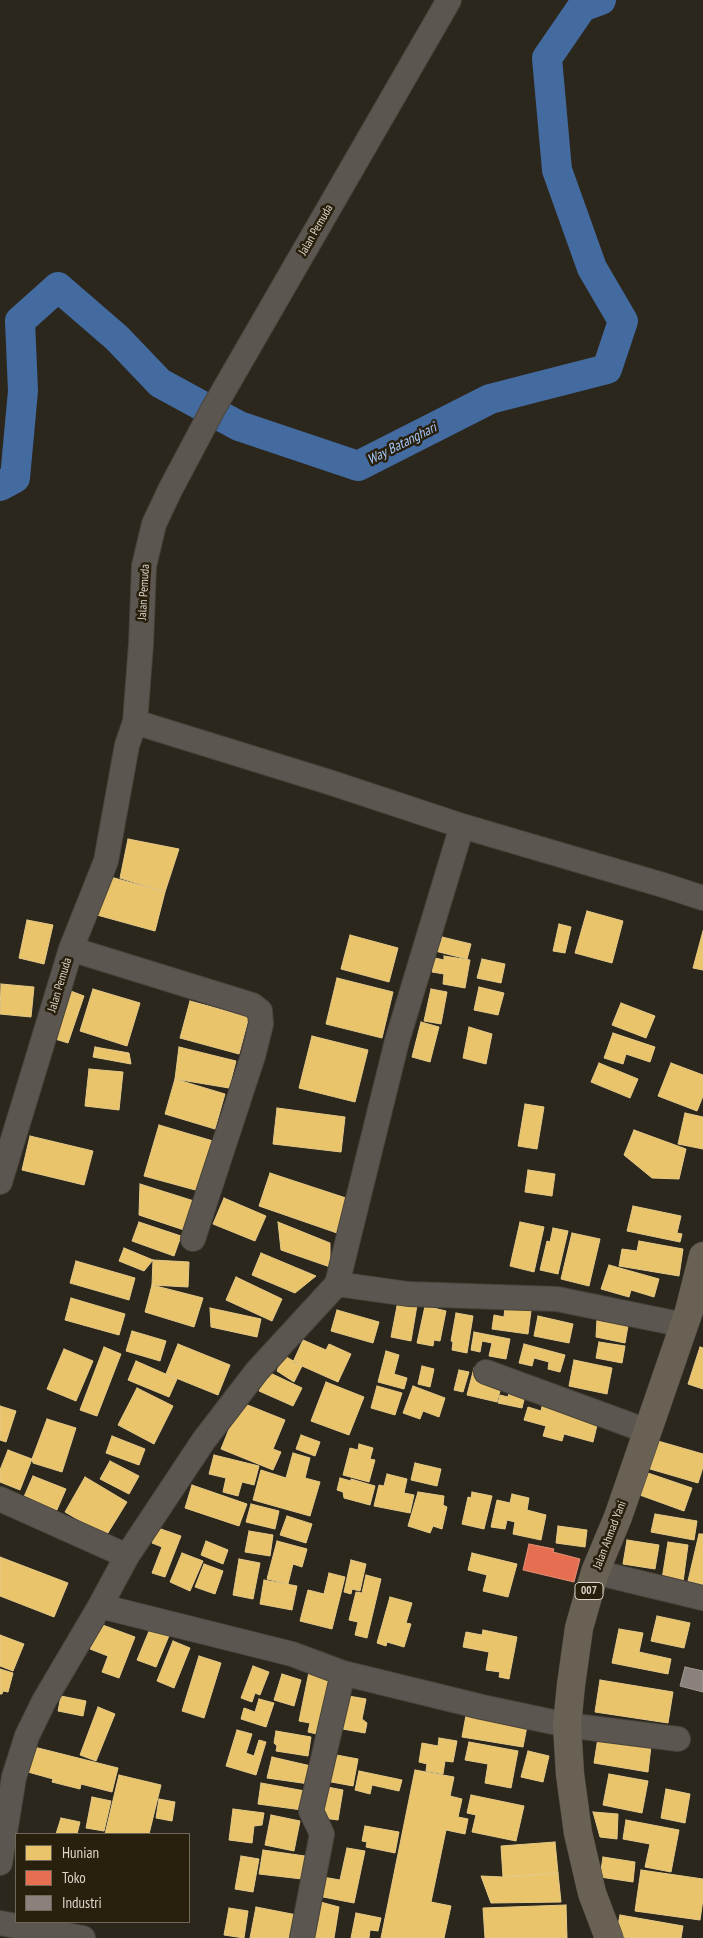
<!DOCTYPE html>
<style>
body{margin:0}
#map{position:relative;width:703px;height:1938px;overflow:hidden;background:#2c271d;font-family:"PT Sans Narrow",sans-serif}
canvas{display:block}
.legend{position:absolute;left:15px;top:1833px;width:175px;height:90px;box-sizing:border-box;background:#281f0d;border:1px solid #706859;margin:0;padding:6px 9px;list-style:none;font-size:15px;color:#dcd6cb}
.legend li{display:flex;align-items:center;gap:10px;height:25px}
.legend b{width:25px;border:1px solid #706859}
</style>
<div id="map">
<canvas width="703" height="1938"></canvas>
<ul class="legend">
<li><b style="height:14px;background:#e9c46a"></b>Hunian</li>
<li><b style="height:14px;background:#e76f51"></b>Toko</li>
<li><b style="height:14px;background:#8a817c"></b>Industri</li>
</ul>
</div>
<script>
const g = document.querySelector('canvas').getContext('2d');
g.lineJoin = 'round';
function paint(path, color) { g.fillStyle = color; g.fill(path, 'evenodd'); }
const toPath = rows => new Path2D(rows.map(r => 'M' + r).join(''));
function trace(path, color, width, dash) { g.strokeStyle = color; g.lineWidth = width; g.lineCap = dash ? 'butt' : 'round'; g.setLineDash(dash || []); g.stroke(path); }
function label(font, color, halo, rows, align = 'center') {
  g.font = font + ' "PT Sans Narrow",sans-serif'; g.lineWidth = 5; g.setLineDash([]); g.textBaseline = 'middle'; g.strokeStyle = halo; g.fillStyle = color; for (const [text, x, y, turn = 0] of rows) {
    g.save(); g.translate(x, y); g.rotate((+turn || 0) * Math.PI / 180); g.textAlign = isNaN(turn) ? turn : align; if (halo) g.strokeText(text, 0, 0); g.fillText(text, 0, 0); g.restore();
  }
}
const homes = toPath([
 [128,839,179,849,165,892,120,878,128,839],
 [107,876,165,892,155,931,97,915,107,876],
 [587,911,623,921,612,963,575,953,587,911],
 [27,920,53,925,44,964,19,958,27,920],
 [559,924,571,927,565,953,553,951,559,924],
 [703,931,703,970,693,968,703,931],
 [350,935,398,948,389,982,341,969,350,935],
 [442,937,471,944,467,959,431,950,434,940,441,942,442,937],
 [444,956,470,960,465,988,443,984,444,974,432,972,435,958,444,960,444,956],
 [482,959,505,964,501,983,477,978,482,959],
 [337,978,393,992,382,1038,326,1024,337,978],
 [1,984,34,987,31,1017,0,1014,1,984],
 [479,987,504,993,498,1015,474,1010,479,987],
 [93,989,140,1003,127,1046,80,1031,93,989],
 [431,989,447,992,441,1024,424,1021,431,989],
 [68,990,84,996,68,1043,52,1038,68,990],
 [190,1001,249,1017,239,1054,180,1038,190,1001],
 [621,1003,655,1016,646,1038,612,1025,621,1003],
 [421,1022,439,1027,430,1062,412,1057,421,1022],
 [469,1027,492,1034,486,1064,463,1058,469,1027],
 [613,1033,655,1047,650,1062,626,1054,623,1064,604,1058,613,1033],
 [312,1036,368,1050,355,1102,299,1088,312,1036],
 [95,1047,129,1053,131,1064,93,1057,95,1047],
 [179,1047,236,1061,229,1088,175,1079,179,1047],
 [599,1063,638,1079,630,1098,591,1082,599,1063],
 [671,1063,703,1075,703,1096,697,1111,658,1096,671,1063],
 [89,1069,123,1072,119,1110,85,1106,89,1069],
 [175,1079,225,1094,215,1129,165,1114,175,1079],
 [525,1104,544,1107,537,1149,518,1146,525,1104],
 [277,1108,345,1117,341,1152,273,1144,277,1108],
 [685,1113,703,1117,703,1149,678,1144,685,1113],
 [159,1125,213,1141,199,1191,144,1176,159,1125],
 [634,1130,686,1149,679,1179,652,1178,624,1155,634,1130],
 [30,1136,93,1151,84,1185,22,1170,30,1136],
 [528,1170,555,1174,552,1196,525,1192,528,1170],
 [270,1173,349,1199,337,1233,259,1206,270,1173],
 [140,1184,194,1201,184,1230,139,1215,140,1184],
 [224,1198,266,1216,255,1241,213,1224,224,1198],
 [633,1206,681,1216,677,1233,682,1234,680,1242,627,1231,633,1206],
 [139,1222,181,1236,174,1256,132,1241,139,1222],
 [278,1222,330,1243,330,1267,281,1250,278,1222],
 [520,1222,544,1227,534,1272,510,1266,520,1222],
 [553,1228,568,1231,558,1274,540,1270,547,1241,550,1242,553,1228],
 [572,1233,600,1239,589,1286,561,1279,572,1233],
 [639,1241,683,1249,679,1276,619,1266,622,1249,637,1251,639,1241],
 [124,1248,153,1260,144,1271,119,1261,124,1248],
 [261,1253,316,1276,295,1293,252,1275,261,1253],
 [153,1260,189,1262,188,1287,152,1285,153,1260],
 [76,1261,135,1278,129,1300,70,1283,76,1261],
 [609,1265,659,1279,654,1297,631,1290,629,1297,601,1289,609,1265],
 [236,1277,282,1299,272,1321,226,1300,236,1277],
 [152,1285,203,1298,194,1327,145,1312,152,1285],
 [71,1298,125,1314,119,1335,65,1320,71,1298],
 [398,1301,417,1305,411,1341,391,1337,398,1301],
 [425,1306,446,1311,440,1341,434,1340,433,1346,417,1343,425,1306],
 [505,1307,531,1311,528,1334,492,1329,494,1315,504,1317,505,1307],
 [210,1308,261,1319,257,1337,211,1327,210,1308],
 [337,1310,379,1322,373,1343,331,1331,337,1310],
 [456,1313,473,1316,467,1353,452,1350,453,1342,451,1341,456,1313],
 [538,1316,573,1324,569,1343,534,1336,538,1316],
 [604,1316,629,1320,625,1343,596,1337,597,1319,605,1323,604,1316],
 [132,1331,166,1341,160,1361,126,1351,132,1331],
 [474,1332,510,1339,506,1359,489,1356,492,1343,482,1341,480,1352,471,1350,474,1332],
 [303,1340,326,1350,329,1344,351,1354,338,1382,293,1362,303,1340],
 [599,1342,625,1346,622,1363,596,1358,599,1342],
 [178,1344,230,1365,218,1395,166,1374,178,1344],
 [524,1344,565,1355,560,1372,548,1369,549,1362,534,1358,532,1366,519,1363,524,1344],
 [104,1347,121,1354,97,1416,80,1410,104,1347],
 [700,1347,703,1348,703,1389,688,1384,700,1347],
 [64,1349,93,1361,76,1401,47,1389,64,1349],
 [386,1351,399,1355,394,1374,407,1378,404,1389,378,1382,386,1351],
 [283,1355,302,1366,294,1382,277,1371,283,1355],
 [574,1360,612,1368,607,1394,569,1386,574,1360],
 [136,1361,177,1379,169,1397,128,1380,136,1361],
 [422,1366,434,1369,430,1387,418,1384,422,1366],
 [474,1368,479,1370,476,1381,482,1383,503,1380,497,1402,467,1395,474,1368],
 [459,1370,469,1372,463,1392,454,1390,459,1370],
 [268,1372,302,1388,293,1406,259,1391,268,1372],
 [326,1382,364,1397,349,1435,311,1421,326,1382],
 [377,1386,402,1393,395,1415,371,1408,377,1386],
 [413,1386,445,1398,439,1417,423,1411,420,1419,403,1413,413,1386],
 [510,1387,526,1391,522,1408,498,1403,500,1395,508,1397,510,1387],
 [137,1388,173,1406,154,1444,118,1425,137,1388],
 [240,1402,285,1420,273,1449,281,1452,273,1470,221,1449,240,1402],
 [543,1402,599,1417,593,1442,564,1434,562,1441,543,1436,546,1426,524,1420,528,1407,541,1411,543,1402],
 [0,1406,16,1411,6,1442,0,1440,0,1406],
 [47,1419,76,1428,62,1472,33,1463,32,1459,47,1419],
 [301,1435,320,1442,315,1456,296,1449,301,1435],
 [112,1436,145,1449,139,1465,106,1453,112,1436],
 [658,1441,703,1454,703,1467,698,1483,650,1469,658,1441],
 [359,1444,373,1448,370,1459,375,1460,369,1482,343,1475,350,1448,358,1450,359,1444],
 [8,1450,32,1459,20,1490,0,1482,0,1470,8,1450],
 [293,1453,310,1458,305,1478,320,1482,310,1516,253,1500,261,1470,286,1478,293,1453],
 [214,1455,259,1466,254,1485,242,1482,238,1496,223,1492,226,1478,209,1474,214,1455],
 [110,1461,139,1476,129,1494,100,1479,110,1461],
 [415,1463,441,1469,437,1486,411,1480,415,1463],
 [645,1472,692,1488,684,1511,637,1494,645,1472],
 [387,1474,407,1479,404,1493,414,1495,410,1513,374,1506,379,1485,384,1486,387,1474],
 [33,1476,66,1489,56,1512,23,1499,33,1476],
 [85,1477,127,1502,106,1536,65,1512,85,1477],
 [340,1478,351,1481,351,1479,375,1486,370,1505,344,1498,343,1492,337,1490,340,1478],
 [192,1485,247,1504,239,1526,185,1508,192,1485],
 [418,1492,444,1496,443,1505,447,1507,442,1529,433,1526,430,1533,408,1526,418,1492],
 [472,1492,492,1496,484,1529,462,1524,468,1497,471,1498,472,1492],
 [512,1494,529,1498,527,1510,546,1515,541,1540,513,1534,515,1522,507,1520,505,1529,491,1527,497,1500,510,1503,512,1494],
 [251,1504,279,1511,275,1529,246,1522,251,1504],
 [655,1514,697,1521,694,1540,651,1532,655,1514],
 [287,1516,312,1524,306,1543,280,1535,287,1516],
 [558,1526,587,1530,585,1547,556,1543,558,1526],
 [158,1528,181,1536,165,1577,152,1573,162,1547,152,1543,158,1528],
 [249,1531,273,1535,270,1556,245,1552,249,1531],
 [699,1534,703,1534,703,1585,688,1581,699,1534],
 [627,1540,659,1545,655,1569,623,1564,627,1540],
 [206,1541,228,1550,223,1564,201,1555,206,1541],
 [277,1541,307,1549,302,1567,293,1564,288,1584,267,1579,277,1541],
 [668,1542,688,1545,683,1582,662,1579,668,1542],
 [182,1553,203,1561,190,1591,170,1582,182,1553],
 [472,1553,517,1564,508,1597,483,1591,487,1575,468,1570,472,1553],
 [0,1557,68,1583,54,1617,0,1596,0,1557],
 [239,1559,260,1563,253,1599,233,1595,239,1559],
 [351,1560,366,1564,360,1591,352,1589,351,1594,344,1592,351,1560],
 [204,1564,223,1571,215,1594,195,1587,204,1564],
 [329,1573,345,1577,332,1629,300,1621,308,1590,324,1594,329,1573],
 [366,1575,381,1579,367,1638,355,1635,358,1622,349,1620,356,1592,362,1593,366,1575],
 [264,1580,297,1586,292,1610,260,1604,264,1580],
 [390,1597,412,1603,406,1623,411,1624,404,1647,387,1642,386,1646,377,1643,390,1597],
 [657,1616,690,1623,684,1648,651,1641,657,1616],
 [100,1624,135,1637,119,1678,102,1672,108,1656,90,1649,100,1624],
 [152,1624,171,1631,156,1667,137,1660,152,1624],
 [619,1629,643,1633,639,1652,671,1659,668,1674,612,1663,619,1629],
 [483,1630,517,1637,509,1679,499,1677,500,1672,486,1670,489,1652,463,1647,466,1632,482,1635,483,1630],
 [0,1635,24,1644,13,1671,0,1666,0,1635],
 [173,1641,190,1648,174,1688,157,1681,173,1641],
 [199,1656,221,1663,204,1718,182,1711,199,1656],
 [253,1666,269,1672,260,1695,255,1693,252,1702,241,1698,253,1666],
 [0,1669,13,1673,8,1692,3,1691,2,1694,0,1694,0,1669],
 [309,1672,333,1677,321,1735,308,1732,310,1723,299,1721,309,1672],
 [282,1674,301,1680,294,1706,274,1700,282,1674],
 [600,1680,673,1692,668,1723,595,1712,600,1680],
 [343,1695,366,1699,362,1719,367,1723,365,1733,337,1728,343,1695],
 [61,1696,86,1701,83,1716,58,1711,61,1696],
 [259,1699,274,1703,266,1727,241,1719,244,1708,255,1712,259,1699],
 [98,1707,115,1714,96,1761,80,1755,98,1707],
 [467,1710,528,1721,523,1747,462,1737,467,1710],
 [237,1730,252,1734,246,1753,254,1756,259,1740,266,1742,256,1775,226,1766,237,1730],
 [276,1731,311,1737,308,1756,276,1751,277,1746,274,1743,276,1731],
 [439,1738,457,1741,453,1762,445,1761,443,1774,426,1771,427,1764,419,1762,422,1743,438,1746,439,1738],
 [598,1738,651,1746,648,1772,594,1763,598,1738],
 [469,1742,518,1751,511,1788,485,1783,488,1764,465,1760,469,1742],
 [34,1747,118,1768,112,1792,81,1784,80,1789,52,1782,53,1779,28,1772,34,1747],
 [528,1751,549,1756,543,1782,521,1777,528,1751],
 [331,1754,358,1759,353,1786,326,1781,331,1754],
 [272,1757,311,1766,309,1784,267,1778,272,1757],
 [415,1770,454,1777,450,1796,462,1799,458,1817,468,1819,465,1834,446,1830,431,1902,451,1906,444,1938,381,1938,415,1770],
 [359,1771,402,1780,399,1791,372,1785,370,1794,355,1790,359,1771],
 [609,1774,648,1781,642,1813,603,1805,609,1774],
 [119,1775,161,1785,149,1834,105,1834,119,1775],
 [261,1783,305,1791,302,1810,258,1804,261,1783],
 [322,1786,343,1790,338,1820,316,1817,322,1786],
 [666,1789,690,1794,685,1823,661,1818,666,1789],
 [471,1795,524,1806,516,1841,472,1832,476,1815,467,1813,471,1795],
 [92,1797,111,1801,104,1831,86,1828,92,1797],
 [159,1799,175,1802,172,1821,156,1818,159,1799],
 [233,1809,264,1813,262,1825,254,1826,252,1843,229,1840,233,1809],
 [593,1812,618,1814,617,1839,600,1837,593,1812],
 [271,1815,300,1821,294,1851,265,1845,271,1815],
 [61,1818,80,1822,77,1834,56,1834,61,1818],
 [626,1820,679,1830,671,1872,645,1867,650,1844,623,1839,626,1820],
 [365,1826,399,1832,395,1853,366,1847,367,1842,362,1841,365,1826],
 [555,1842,558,1873,503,1877,501,1846,555,1842],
 [347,1848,365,1851,354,1903,313,1895,317,1876,340,1880,347,1848],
 [263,1850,305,1856,302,1879,259,1874,263,1850],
 [241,1856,259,1859,253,1892,235,1889,241,1856],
 [603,1857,635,1862,633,1882,600,1877,603,1857],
 [641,1870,703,1879,703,1899,700,1920,635,1911,641,1870],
 [558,1873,561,1902,491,1903,481,1876,503,1877,558,1873],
 [313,1900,339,1907,334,1938,307,1938,313,1900],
 [566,1905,567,1938,485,1938,483,1908,566,1905],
 [256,1907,297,1915,293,1938,250,1938,256,1907],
 [229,1908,248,1911,244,1938,224,1935,229,1908],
 [356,1913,381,1918,378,1931,370,1930,369,1938,351,1938,356,1913],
 [620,1915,683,1926,681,1938,630,1938,616,1936,620,1915]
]);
paint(homes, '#e9c46a');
trace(homes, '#e5c987', 1);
const shops = toPath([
 [529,1544,554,1549,553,1552,580,1559,574,1582,523,1570,529,1544]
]);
paint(shops, '#e76f51');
trace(shops, '#e48e76', 1);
const industry = toPath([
 [685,1667,703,1671,703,1692,680,1686,685,1667]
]);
paint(industry, '#8a817c');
trace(industry, '#a39a94', 1);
trace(toPath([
 [0,486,15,478,23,391,20,321,58,287,117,338,160,383,239,426,358,466,490,399,607,369,623,321,592,268,557,170,547,58,582,7,601,0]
]), '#446ba0', 30);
const minor = toPath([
 [135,722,332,783,462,826,663,885,703,898],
 [71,949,252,1005,260,1011,261,1024,253,1056,193,1239],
 [0,1182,71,949,106,861,127,745,135,722,141,644,144,566,154,524,170,490,213,409,449,0],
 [337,1284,408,1294,557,1299,684,1325],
 [486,1372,647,1431],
 [0,1499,127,1556],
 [595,1572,703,1598],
 [100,1606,292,1654,343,1673,482,1707,567,1725,678,1739],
 [0,1863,14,1777,27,1736,44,1701,100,1606,127,1556,204,1440,257,1371,337,1284,397,1041,462,826],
 [0,1923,83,1938],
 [302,1938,322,1834,311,1811,343,1673]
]);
const major = toPath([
 [609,1938,592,1893,578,1833,570,1774,567,1725,571,1685,579,1628,595,1572,618,1517,689,1311,703,1256]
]);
trace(minor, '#48433b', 26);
trace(major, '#48433b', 29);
trace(minor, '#5b5750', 24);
trace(major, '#696254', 28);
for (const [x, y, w] of [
 [589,1591,28]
]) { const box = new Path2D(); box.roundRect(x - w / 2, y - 8.5, w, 17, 4); g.fillStyle = '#281f0d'; g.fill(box); trace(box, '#dcd6cb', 1); }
label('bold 11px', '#dcd6cb', null, [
 ["007",589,1591]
]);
label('12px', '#dcd6cb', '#281f0d', [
 ["Jalan Pemuda",316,230,-60],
 ["Jalan Pemuda",144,592,-87],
 ["Jalan Pemuda",60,985,-73],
 ["Jalan Ahmad Yani",610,1535,-69]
]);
label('italic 14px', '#a5cafc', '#281f0d', [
 ["Way Batanghari",402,444,-27]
]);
</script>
